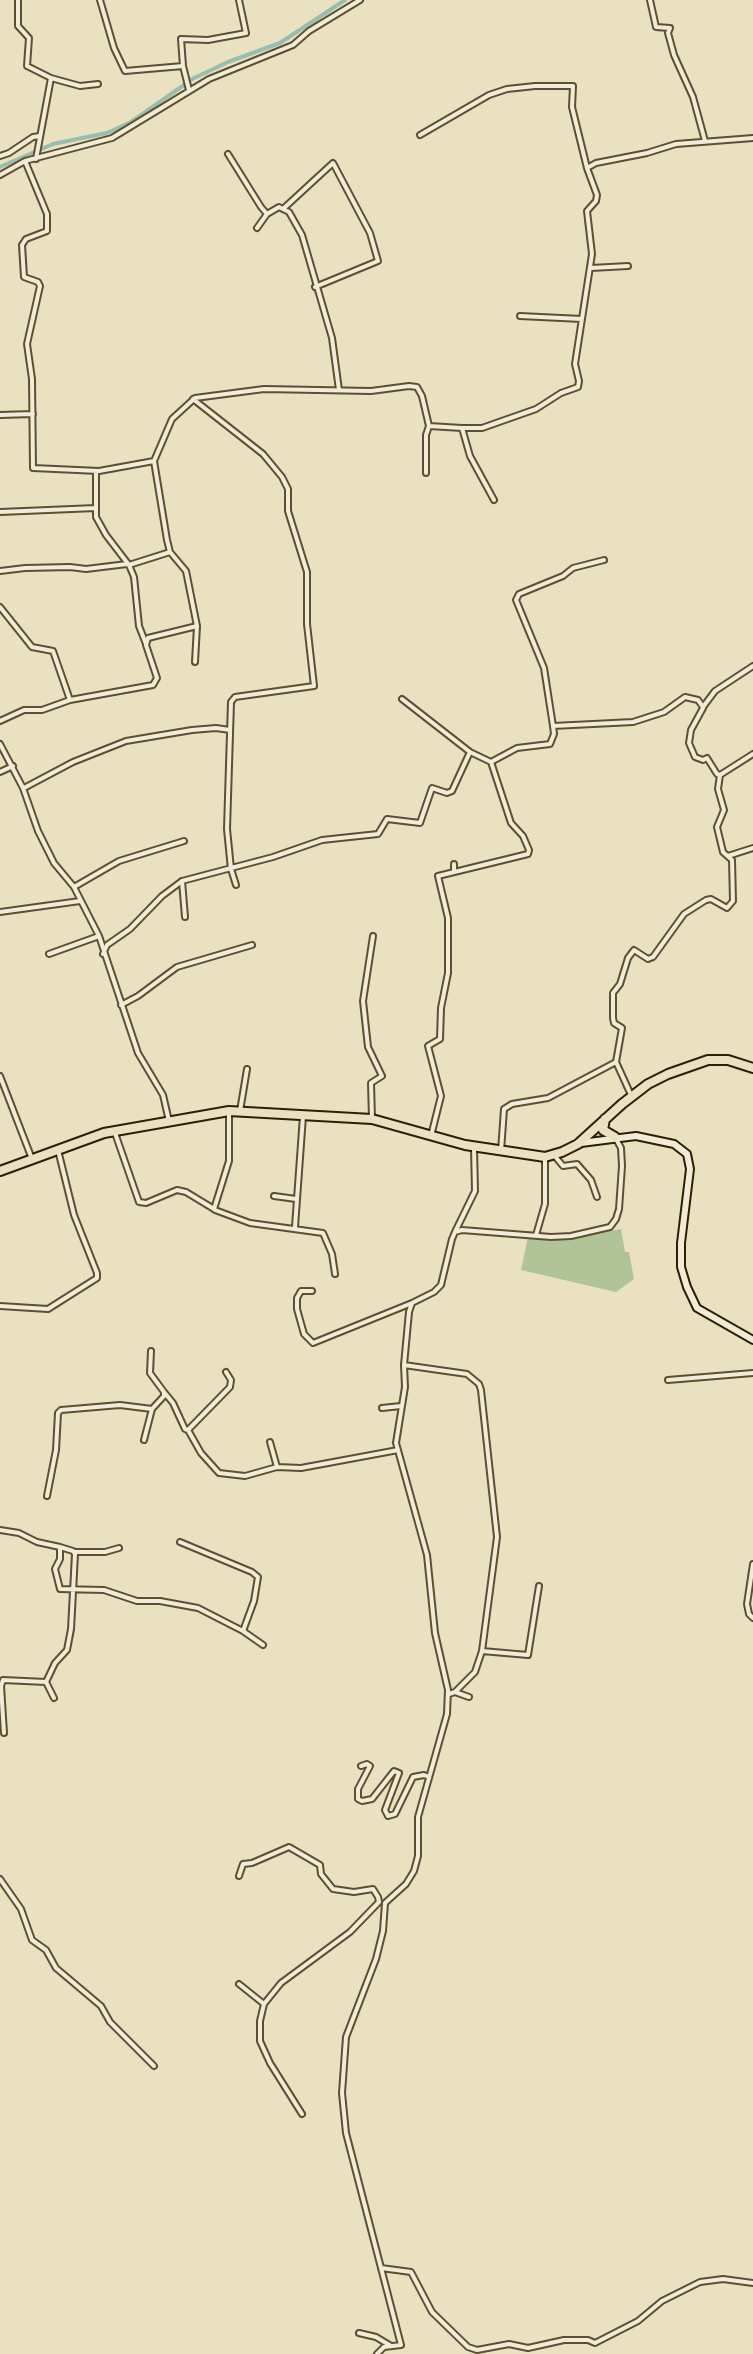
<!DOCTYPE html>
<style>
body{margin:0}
canvas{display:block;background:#eae1c1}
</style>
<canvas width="753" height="2354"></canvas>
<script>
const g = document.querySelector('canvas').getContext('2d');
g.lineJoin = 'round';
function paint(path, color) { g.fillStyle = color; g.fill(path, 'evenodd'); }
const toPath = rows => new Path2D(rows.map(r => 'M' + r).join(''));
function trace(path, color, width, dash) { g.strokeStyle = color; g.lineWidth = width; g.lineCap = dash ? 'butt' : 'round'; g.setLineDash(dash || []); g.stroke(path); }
paint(toPath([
 [621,1229,625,1252,629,1252,634,1279,616,1292,521,1270,528,1237,557,1240]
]), '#b1c497');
trace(toPath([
 [190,80,228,62,280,43,345,0],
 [0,167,53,144,107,133,131,122,184,85]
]), '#98beb1', 4);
const street = toPath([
 [18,0,18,26,29,38,27,66,51,78,36,159],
 [100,0,114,48,125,71,183,66],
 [650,0,656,27,670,28,668,33,674,55,693,97,705,141],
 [51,78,80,86,98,84],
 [189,90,183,66,181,39,208,40,246,33,239,0],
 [420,135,489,95,507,89,535,86,573,86,572,107,587,168],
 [228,154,261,207,267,214,279,207,289,212,302,235,332,338,339,390],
 [0,156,9,153,33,137,40,136],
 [25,161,47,214,47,231,26,239,22,245,24,277,38,282,40,286,27,344,32,379,33,468,99,471,154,461],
 [0,175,25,161,112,138,209,79,293,45,309,31,360,0],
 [283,209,333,163,370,233,378,261,315,287],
 [257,228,267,214],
 [591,268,628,266],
 [520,316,582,319],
 [193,399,263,454,282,477,288,489,288,511,307,572,307,624,314,686,235,697,231,702,227,829,231,869,236,885],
 [0,415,33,414],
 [462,428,470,456,494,500],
 [96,471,96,517,106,535,129,565,134,577,139,626,146,644],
 [426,473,426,435,429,426],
 [0,512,96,508],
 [129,565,170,552],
 [0,571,25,568,70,567,86,569,127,564],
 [0,607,32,647,53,651,70,700],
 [195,662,197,626],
 [402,699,470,752],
 [0,721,24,710,42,710,70,700,153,685,157,678,146,645,148,638,197,626,186,571,170,552,167,540,154,461,172,419,195,398,264,389,371,391,409,386,417,387,422,396,429,426,462,428,482,428,536,409,561,393,578,387,579,381,575,364,592,254,587,211,596,201,597,195,587,168,596,163,647,153,676,144,753,138],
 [553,726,544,668,516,600,519,594,563,576,573,568,604,560],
 [0,744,23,788,38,831,54,863,74,887,99,936,138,1053,163,1095,169,1121],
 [0,772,13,766],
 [720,775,753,754],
 [24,788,73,762,126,741,192,730,216,728,230,730],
 [728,856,753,848],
 [454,864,454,872],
 [182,881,185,917],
 [74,887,119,861,184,841],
 [0,912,80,901],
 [49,954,99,936],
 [103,954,107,945,130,929,162,896,182,881,273,857,322,840,378,834,387,819,420,823,432,788,447,793,452,791,470,752,491,762,517,748,550,744,554,734,553,726,633,722,664,712,685,697,698,700,703,707,715,691,753,666],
 [121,1005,138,996,177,967,252,945],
 [0,1076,32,1159],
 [631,1095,616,1062,622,1028,614,1023,613,1018,613,993,620,984,628,958,634,950,648,959,653,957,684,914,706,900,711,899,727,908,733,901,732,860,723,852,717,827,724,810,718,789,720,775,717,774,707,758,703,760,695,757,689,743,691,730,703,708],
 [240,1111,247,1069],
 [372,1119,371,1083,382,1076,368,1047,363,1001,373,936],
 [115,1133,139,1202,146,1203,177,1190,186,1192,214,1209,229,1161,229,1113],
 [431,1136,441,1096,428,1046,440,1039,441,1008,448,973,448,918,438,876,528,854,529,850,523,836,511,823,491,762],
 [501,1151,504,1109,512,1104,548,1098,616,1062],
 [554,1155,563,1166,577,1164,591,1180,597,1197],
 [274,1196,296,1199],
 [215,1210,250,1223,323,1233,332,1254,335,1274],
 [295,1227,303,1116],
 [455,1232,475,1191,474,1148],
 [536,1235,545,1204,545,1159],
 [312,1291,301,1291,297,1298,297,1309,304,1334,313,1343,412,1303],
 [0,1306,48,1309,97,1278,97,1273,74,1215,58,1150],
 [151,1351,150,1373,164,1392],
 [404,1365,467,1374,479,1384,481,1390,497,1537,482,1651,475,1672,455,1692,449,1694],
 [668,1380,753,1373],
 [382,1408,401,1406],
 [188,1430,230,1387,231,1380,226,1372],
 [144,1440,152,1409,164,1396,164,1392,173,1403,185,1429,188,1430,201,1453,219,1473,245,1476,277,1467,301,1468,398,1450],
 [270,1442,277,1467],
 [47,1496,56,1450,58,1413,61,1410,120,1405,152,1409],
 [0,1530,19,1533,37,1542,60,1547,60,1559,55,1569,60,1589,104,1590,137,1601,160,1601,198,1608,243,1631,263,1645],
 [180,1542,252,1572,258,1577,254,1601,243,1631],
 [74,1552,105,1552,119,1548],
 [753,1564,747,1604,749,1614,753,1618],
 [482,1651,528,1655,539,1586],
 [46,1682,55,1663,67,1650,71,1629,75,1554,73,1551,60,1547],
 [46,1682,54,1698],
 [455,1692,469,1697],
 [4,1733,1,1686,3,1680,46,1682],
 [361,1766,367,1764,370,1766,358,1789,358,1799,362,1801,372,1799,394,1771,399,1773,385,1810,388,1816,395,1814,413,1777,424,1775,429,1777],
 [239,1876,243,1864,252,1863,289,1847,320,1865,321,1874,333,1889,354,1892,373,1889,378,1897,379,1902,350,1932,281,1983,264,2004,260,2021,260,2041,270,2063,302,2114],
 [0,1879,21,1909,32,1940,46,1950,56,1968,101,2006,110,2022,154,2066],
 [239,1984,264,2004],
 [381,2268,411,2272,432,2312,468,2347,477,2350,509,2344,528,2348,564,2340,588,2340,595,2343,638,2321,662,2301,700,2282,723,2279,753,2283],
 [359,2333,376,2337,391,2346],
 [377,2354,384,2347,401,2345,346,2133,342,2093,346,2037,376,1959,383,1931,385,1903,406,1884,414,1871,418,1856,418,1817,447,1714,448,1690,435,1633,427,1555,396,1443,405,1387,404,1365,409,1312,412,1303,434,1292,441,1285,452,1239,455,1232,462,1230,551,1237,571,1236,610,1227,616,1219,619,1209,622,1166,621,1148,616,1139]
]);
const secondary = toPath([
 [581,1143,636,1136,674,1144,687,1154,690,1169,681,1243,681,1267,687,1287,697,1308,753,1340]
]);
const primary = toPath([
 [605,1119,603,1130,615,1137],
 [0,1171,104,1133,229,1111,372,1119,465,1145,545,1157,562,1152,578,1144,622,1104,648,1084,668,1074,708,1060,728,1060,753,1068]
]);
trace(street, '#5f4f31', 8);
trace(secondary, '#311e01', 10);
trace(primary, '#311e01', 12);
trace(street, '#f1ecd7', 4);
trace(secondary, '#f1ecd7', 6);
trace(primary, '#eae1c1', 8);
</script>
